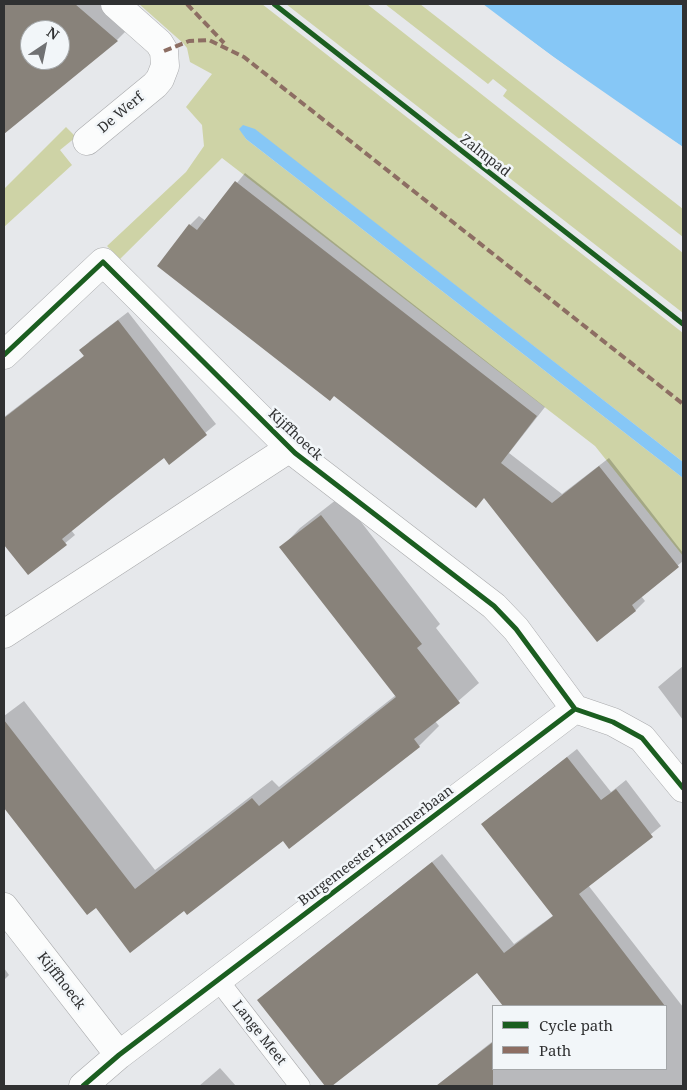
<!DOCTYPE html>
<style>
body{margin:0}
#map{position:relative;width:687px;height:1090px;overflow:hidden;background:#e6e8eb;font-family:"Noto Serif",serif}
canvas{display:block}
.frame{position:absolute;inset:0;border:5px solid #303132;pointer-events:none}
.legend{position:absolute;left:492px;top:1005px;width:175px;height:65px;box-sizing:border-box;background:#f2f6f9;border:1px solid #a4a7a9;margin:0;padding:6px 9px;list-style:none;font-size:15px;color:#303132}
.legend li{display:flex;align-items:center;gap:10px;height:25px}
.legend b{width:25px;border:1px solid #a4a7a9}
.north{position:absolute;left:20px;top:20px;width:50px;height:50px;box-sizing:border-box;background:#f2f6f9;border:1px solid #a4a7a9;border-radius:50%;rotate:34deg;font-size:14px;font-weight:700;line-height:20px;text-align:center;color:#303132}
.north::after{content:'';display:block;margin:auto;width:18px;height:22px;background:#707173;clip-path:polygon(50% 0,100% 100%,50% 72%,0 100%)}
</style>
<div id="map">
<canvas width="687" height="1090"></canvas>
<div class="frame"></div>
<ul class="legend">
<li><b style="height:6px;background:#1b5e20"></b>Cycle path</li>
<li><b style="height:6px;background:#8d6e63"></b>Path</li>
</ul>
<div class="north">N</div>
</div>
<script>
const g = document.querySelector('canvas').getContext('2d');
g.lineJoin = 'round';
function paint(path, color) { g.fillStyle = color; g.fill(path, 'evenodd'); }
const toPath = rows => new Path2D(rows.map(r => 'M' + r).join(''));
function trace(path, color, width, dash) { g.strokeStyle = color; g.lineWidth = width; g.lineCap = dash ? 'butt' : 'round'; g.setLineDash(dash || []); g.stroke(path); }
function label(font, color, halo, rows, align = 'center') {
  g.font = font + ' "Noto Serif",serif'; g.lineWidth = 5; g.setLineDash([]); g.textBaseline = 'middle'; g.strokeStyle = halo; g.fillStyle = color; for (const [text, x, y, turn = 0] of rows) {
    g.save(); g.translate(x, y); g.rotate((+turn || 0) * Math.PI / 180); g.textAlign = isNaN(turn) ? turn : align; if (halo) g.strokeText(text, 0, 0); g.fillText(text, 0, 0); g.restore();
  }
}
paint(toPath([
 [139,4,262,4,683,333,683,462,255,130,240,129,246,139,683,478,683,556,595,446,222,158,120,259,107,246,186,172,204,146,202,125,186,107,212,74,190,62,187,48,183,43],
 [286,4,367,4,683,253,683,313],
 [385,4,420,4,683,209,683,237,503,96,507,90,493,79,488,84],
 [66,127,76,137,60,150,72,165,4,227,4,189]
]), '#ced3a6');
paint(toPath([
 [483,4,683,4,683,147,552,56],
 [243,125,255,129,683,462,683,478,246,139,239,129]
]), '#86c7f6');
paint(toPath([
 [481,4,629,112,683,147,683,149,628,114,550,58]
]), '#e6e8eb');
paint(toPath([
 [4,4,113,4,134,23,117,40,4,133],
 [30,30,60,30,60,60,30,60],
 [245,173,545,407,509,453,562,494,609,458,683,553,683,561,641,596,645,601,636,610,597,640,485,497,190,225,199,216,206,221],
 [128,312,216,424,169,463,164,457,71,530,75,535,28,574,4,543,4,417,85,355,81,351,90,341],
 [341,496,440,624,436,628,479,683,435,721,439,726,419,746,289,847,283,839,184,909,96,907,87,914,4,806,4,716,24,701,155,870,272,780,279,787,396,695,281,548,300,528],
 [683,666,683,720,658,687],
 [577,749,611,792,626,780,661,826,588,885,683,1007,683,1086,436,1086,493,1041,493,1069,666,1069,666,1006,505,1006,477,971,330,1086,326,1086,258,1000,442,854,514,944,554,915,482,824],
 [4,968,9,975,4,980],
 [220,1068,236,1086,199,1086]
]), '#0003');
paint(toPath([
 [4,4,75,4,118,41,4,134],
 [30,30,60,30,60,60,30,60],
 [235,181,537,416,501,463,552,503,599,466,679,567,632,605,636,611,597,642,484,498,476,508,334,396,330,401,157,266,189,224,197,230],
 [118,320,207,435,169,465,164,458,109,501,62,539,67,545,28,575,4,545,4,418,84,356,79,350],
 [321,515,422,644,417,648,460,703,414,739,420,747,289,849,283,841,187,915,184,911,130,953,96,908,87,915,4,808,4,720,135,889,252,798,259,806,396,697,279,547],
 [567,757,601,800,616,789,653,837,579,894,665,1006,503,1006,477,973,332,1086,325,1086,257,1000,432,862,504,953,553,916,481,824],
 [493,1042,493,1086,436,1086]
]), '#88827a');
const lane = toPath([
 [218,980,300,1086]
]);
const street = toPath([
 [87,141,155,85,160,79,165,66,164,51,159,43,115,4],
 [4,355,103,262,295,453,494,606,516,629,575,709],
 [4,634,290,448],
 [4,907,119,1055],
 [83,1086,119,1055,575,709,613,722,642,738,683,788]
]);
trace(lane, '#a9aaac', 21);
trace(street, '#a9aaac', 29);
trace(lane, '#fbfcfc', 20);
trace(street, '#fbfcfc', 28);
trace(toPath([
 [187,4,224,43],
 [164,51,189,41,209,40,244,57,683,404]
]), '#8d6e63', 4, [8, 4]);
trace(toPath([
 [274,4,683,324],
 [4,355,103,262,295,453,494,606,516,629,575,709],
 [83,1086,119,1055,575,709,613,722,642,738,683,788]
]), '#1b5e20', 5);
label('14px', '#303132', '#f2f6f9', [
 ["De Werf",121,113,-40],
 ["Zalmpad",485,156,38],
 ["Kijffhoeck",295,435,43],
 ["Burgemeester Hammerbaan",376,846,-37],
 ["Kijffhoeck",61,981,52],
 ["Lange Meet",259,1033,52]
]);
</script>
